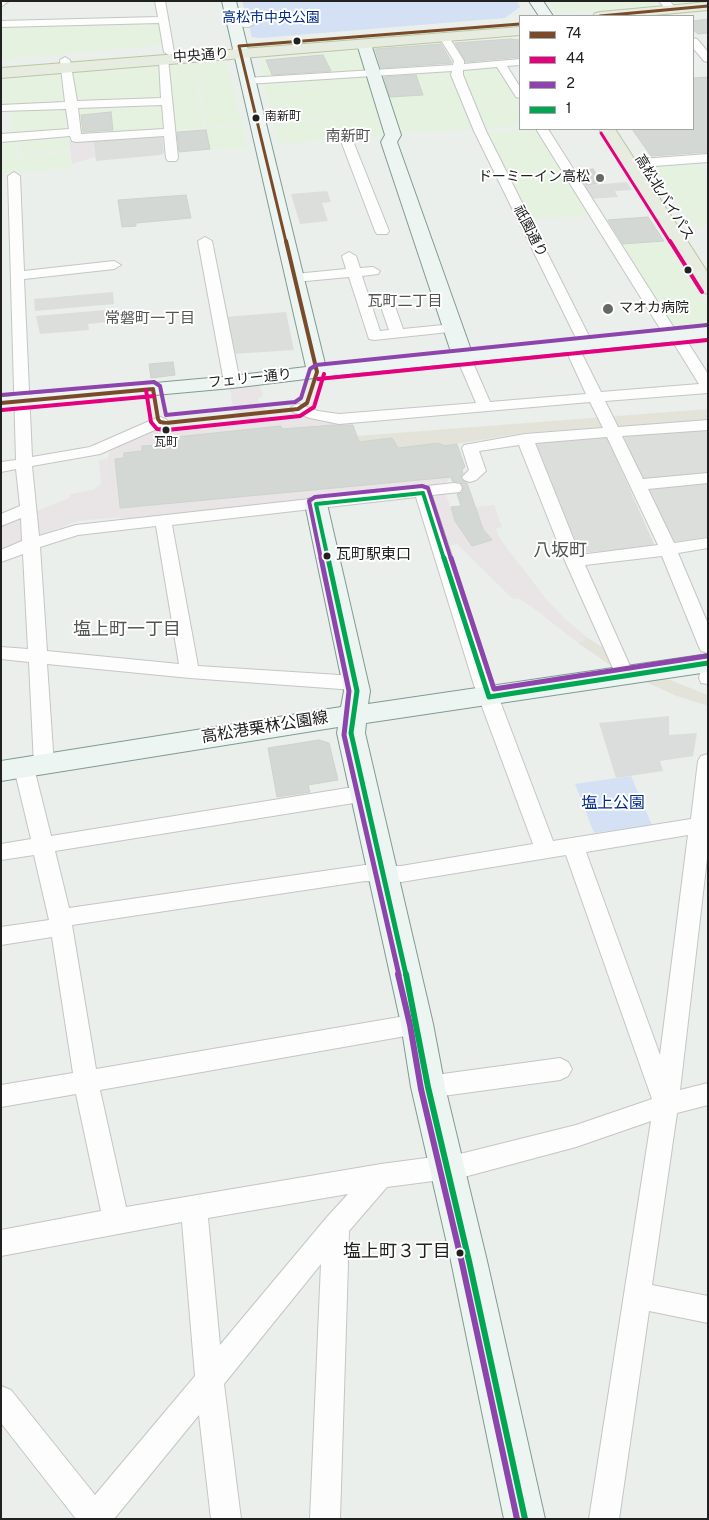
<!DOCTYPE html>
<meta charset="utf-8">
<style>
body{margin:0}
#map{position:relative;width:709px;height:1520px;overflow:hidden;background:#eaefeb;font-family:Overpass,sans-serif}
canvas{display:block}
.frame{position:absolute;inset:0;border:2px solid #212121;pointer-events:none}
.legend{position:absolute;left:519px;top:15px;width:175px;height:115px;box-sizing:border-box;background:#fff;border:1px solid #a6a6a6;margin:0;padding:6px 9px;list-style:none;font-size:15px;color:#212121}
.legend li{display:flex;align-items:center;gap:10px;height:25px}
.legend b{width:25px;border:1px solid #a6a6a6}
</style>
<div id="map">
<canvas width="709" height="1520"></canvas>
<div class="frame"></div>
<ul class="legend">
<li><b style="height:6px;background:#7a4b2a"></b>74</li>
<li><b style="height:6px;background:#e5007d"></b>44</li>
<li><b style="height:6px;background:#8e44ad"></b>2</li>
<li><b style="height:6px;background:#00a651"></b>1</li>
</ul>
</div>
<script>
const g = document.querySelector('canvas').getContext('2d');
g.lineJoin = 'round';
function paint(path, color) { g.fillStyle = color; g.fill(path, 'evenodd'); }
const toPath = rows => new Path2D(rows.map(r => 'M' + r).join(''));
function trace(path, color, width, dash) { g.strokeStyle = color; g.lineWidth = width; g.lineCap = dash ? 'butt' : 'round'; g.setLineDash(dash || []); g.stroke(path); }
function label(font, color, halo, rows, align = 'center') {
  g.font = font + ' Overpass,"Noto Sans JP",sans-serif'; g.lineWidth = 4; g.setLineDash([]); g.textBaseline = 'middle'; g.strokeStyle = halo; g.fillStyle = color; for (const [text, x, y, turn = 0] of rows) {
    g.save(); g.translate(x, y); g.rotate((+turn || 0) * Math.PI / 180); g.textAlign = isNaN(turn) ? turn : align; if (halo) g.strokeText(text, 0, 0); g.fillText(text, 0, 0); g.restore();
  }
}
paint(toPath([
 [162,134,164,153,160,155,96,161,93,139],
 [627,182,632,190,615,191,618,197,589,199,581,186],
 [327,191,331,202,322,203,328,221,300,224,291,194],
 [113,292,114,304,35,311,34,299],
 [116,309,117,321,88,324,89,330,40,334,36,316],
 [286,312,294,350,232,354,225,317],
 [708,428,708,475,648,481,642,479,624,437,627,434],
 [601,436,607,438,654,544,651,547,582,553,577,551,536,443,541,440],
 [708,481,708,537,672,542,647,490,651,486]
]), '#dcdedc');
paint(toPath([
 [548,1,660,1,662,4,564,13,555,11],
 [157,22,164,45,1,59,1,25],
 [359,50,366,72,263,78,259,60],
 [222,62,226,63,230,74,177,79,196,78,204,128,171,130,169,79,170,66],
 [161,67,161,97,157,100,76,102,74,74],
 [497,67,500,68,520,105,476,108,462,76,464,69],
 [446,71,450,72,454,84,385,89,381,77],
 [61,75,64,102,1,107,1,80],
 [230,75,242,124,206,127,198,78],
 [334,77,369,78,380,115,273,122,263,81],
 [454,85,464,109,408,114,464,110,472,129,399,133,385,90],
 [162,102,164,130,81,135,77,106],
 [520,106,520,125,488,128,484,127,476,109],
 [65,107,67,130,11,136,12,109],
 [380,116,387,134,383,136,279,144,274,124],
 [243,126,247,148,174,152,172,132],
 [540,129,552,151,592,215,528,220,485,135,489,132],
 [68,134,70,150,19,155,18,139],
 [15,139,16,157,70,153,72,168,1,174,1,140],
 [697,162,708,176,708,226,695,227,654,165],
 [649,216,708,308,708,324,669,327,601,219]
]), '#e4f2df');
paint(toPath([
 [708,409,708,420,523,433,451,445,448,448,438,443,395,448,392,438,358,442,357,436],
 [588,638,618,658,642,669,708,695,708,706,674,695,610,665,578,643]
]), '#e3e3d9');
paint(toPath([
 [669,716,669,735,697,733,693,756,660,761,663,771,616,778,599,723]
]), '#dbdddc');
paint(toPath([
 [242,1,517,1,520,7,505,18,261,38,252,37],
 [631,776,652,825,594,833,575,784]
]), '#d4e1f5');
paint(toPath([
 [93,139,95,157,72,164,69,141],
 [252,371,262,392,263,396,258,399,259,403,264,404,266,418,269,420,297,417,332,420,335,424,282,429,281,426,177,437,176,439,159,445,142,446,142,451,124,453,124,458,115,459,119,508,449,473,451,477,443,486,455,521,472,545,492,540,483,529,475,507,494,505,502,527,496,528,500,539,546,599,565,619,588,638,578,643,535,609,518,598,513,599,457,544,450,545,432,489,120,519,119,517,78,521,35,537,1,553,1,526,69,498,71,494,93,490,101,484,99,460,108,459,109,453,115,446,145,433,240,421,232,403,229,374]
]), '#e9e4e5');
const building = toPath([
 [708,19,708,33,698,34,693,30,693,21,708,19],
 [510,39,520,40,520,57,466,62,455,43,510,39],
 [441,44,452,63,381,68,375,49,441,44],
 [323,55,331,71,272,75,266,60,323,55],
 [416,75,423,95,390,97,384,77,416,75],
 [708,77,708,152,651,156,632,129,693,129,693,78,708,77],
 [111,112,113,130,83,132,81,115,111,112],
 [206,130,210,149,179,152,177,132,206,130],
 [593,169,602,183,586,185,576,170,593,169],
 [186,195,191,218,136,223,136,226,122,227,118,200,186,195],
 [648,217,664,241,623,244,608,220,648,217],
 [173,362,175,375,151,378,149,364,173,362],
 [332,425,353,425,359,442,392,438,398,448,438,443,445,446,457,444,465,467,462,470,463,473,460,478,467,483,483,529,492,540,472,546,455,521,451,507,461,506,457,494,462,493,464,487,460,482,452,481,451,477,120,508,115,459,124,458,124,453,142,451,142,446,159,445,159,440,176,439,176,437,281,426,282,429,332,425],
 [319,740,329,743,338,780,308,785,310,792,277,797,268,748,319,740]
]);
paint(building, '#d3d8d4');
trace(building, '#cbd3cc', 1);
const street = toPath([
 [1,1,9,1,1,7,1,1],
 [155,1,165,1,174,52,173,54,169,55,164,52,159,23,1,27,1,21,158,17,155,1],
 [659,1,670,1,676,9,671,12,667,11,659,1],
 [234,21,249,21,254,24,249,27,230,26,229,24,230,22,234,21],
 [444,34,449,37,464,61,464,64,520,59,520,65,507,66,520,87,520,98,516,97,497,67,463,70,463,75,486,131,593,344,591,347,586,348,581,347,579,344,474,131,451,75,452,71,247,84,241,81,247,78,453,65,454,61,439,37,444,34],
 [693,38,697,39,708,52,708,62,704,61,693,48,693,38],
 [65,57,70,60,77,101,161,98,159,60,164,57,168,58,178,158,176,161,168,161,166,158,164,136,76,142,72,141,70,136,1,142,1,134,69,129,66,109,1,111,1,105,65,102,60,60,65,57],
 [162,105,164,129,81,134,78,108,162,105],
 [536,129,548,129,676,331,681,332,708,374,708,393,605,401,618,427,708,420,708,430,622,436,643,479,708,473,708,483,648,489,674,543,708,538,708,548,678,553,708,624,708,653,701,651,699,647,662,556,585,565,634,675,632,680,625,682,618,680,616,675,565,561,519,445,479,451,486,471,476,480,470,482,464,480,462,477,469,470,462,448,464,445,525,434,603,428,590,402,339,424,310,418,293,412,290,409,293,406,298,404,318,411,339,414,476,403,456,356,458,353,463,352,468,353,470,356,490,402,586,394,564,346,566,343,571,342,576,343,578,346,601,392,699,384,671,339,666,338,664,335,536,129],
 [607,437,658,545,580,555,535,443,607,437],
 [347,137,353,141,389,231,387,234,377,234,375,231,341,141,347,137],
 [708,154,708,162,641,167,635,163,641,159,708,154],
 [14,172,20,176,24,271,114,261,121,265,114,269,24,279,32,457,90,447,154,419,160,417,166,419,168,422,166,425,100,454,32,466,39,536,76,525,454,483,460,484,462,488,460,492,432,495,494,685,553,841,691,819,698,761,701,756,708,754,708,850,680,1090,708,1083,708,1105,677,1113,652,1285,708,1296,708,1323,649,1311,619,1519,589,1519,651,1121,576,1147,464,1177,387,1187,349,1231,340,1519,310,1519,321,1264,224,1384,241,1519,211,1519,199,1415,114,1519,76,1519,1,1423,1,1386,11,1390,95,1495,195,1376,182,1222,1,1256,1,1230,101,1211,76,1094,1,1107,1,1085,73,1073,52,937,1,945,1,927,49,920,34,855,1,860,1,844,31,839,14,768,17,763,24,761,31,763,34,768,51,836,366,785,373,788,376,793,373,798,366,801,55,851,69,908,365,865,401,866,533,844,474,685,416,497,172,525,198,666,355,676,362,678,364,683,362,688,355,690,190,678,47,664,54,765,51,770,44,772,37,770,34,765,29,662,1,659,1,647,28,649,23,554,1,562,1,550,22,541,21,518,1,526,1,514,20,506,16,469,1,472,1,462,16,460,8,176,14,172],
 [156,526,179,664,47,651,40,547,78,535,156,526],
 [688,835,660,1055,586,852,688,835],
 [566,855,652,1099,576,1125,464,1153,381,1164,126,1207,100,1090,417,1034,425,1031,429,1024,425,1017,417,1014,96,1069,72,925,365,881,401,882,566,855],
 [348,1194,327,1217,220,1345,208,1218,348,1194],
 [205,237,212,241,240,382,237,385,232,387,227,385,224,382,198,241,205,237],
 [349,252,356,256,360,268,373,267,380,271,378,274,362,276,380,331,389,330,378,298,385,294,392,298,403,329,453,324,458,325,460,328,458,331,374,340,369,339,349,277,295,282,288,278,295,274,346,269,342,256,349,252],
 [708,667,708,684,701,683,699,678,701,668,708,667],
 [560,1058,568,1062,572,1069,568,1076,560,1080,428,1098,419,1095,416,1087,419,1079,428,1076,560,1058]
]);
const secondary = toPath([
 [222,1,236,1,325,364,451,352,381,142,385,135,357,44,359,41,364,40,369,41,371,44,401,135,397,142,471,350,708,326,708,338,339,375,232,388,1,409,1,397,232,376,306,367,222,1],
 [529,1,543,1,553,16,539,16,529,1],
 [316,497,324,499,327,504,370,691,368,704,708,654,708,672,366,723,365,733,433,1024,445,1087,487,1261,545,1519,504,1519,451,1261,411,1087,401,1024,337,733,338,727,1,781,1,761,341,707,344,691,305,504,308,499,316,497]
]);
const highway = toPath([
 [708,2,708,10,643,16,593,16,595,13,600,12,708,2],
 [520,27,520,35,1,78,1,68,520,27],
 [599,129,615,129,708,273,708,294,701,292,698,288,599,129]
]);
trace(street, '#c4c6c4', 2);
trace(secondary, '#809b92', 2);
trace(highway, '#bac79d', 2);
paint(street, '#fcfdfc');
paint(secondary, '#ecf5f1');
paint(highway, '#e6ecdf');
trace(toPath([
 [600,16,708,6],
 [239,46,286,242],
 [239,46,520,24]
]), '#7a4b2a', 3);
trace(toPath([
 [286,241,317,372],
 [153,389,158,419,160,422,166,423,298,409,307,403,317,372],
 [1,403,153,389]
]), '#7a4b2a', 4);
trace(toPath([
 [601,133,670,242]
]), '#e5007d', 3);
trace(toPath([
 [670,241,702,292],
 [318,379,708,340],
 [146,390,151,422,157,429,167,430,300,416,314,407,324,374],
 [2,410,154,396]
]), '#e5007d', 4);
trace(toPath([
 [1,395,154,382,160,386,166,415,295,402,301,398,310,369,316,365,707,325],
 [321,559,309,501,315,497,422,486,428,488,451,559]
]), '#8e44ad', 4);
trace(toPath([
 [321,558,349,691,344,735,399,975],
 [451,558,494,689,707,656]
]), '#8e44ad', 5);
trace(toPath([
 [398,974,410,1025,421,1089,462,1263,517,1519]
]), '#8e44ad', 6);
trace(toPath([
 [328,559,316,504,423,493,444,559]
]), '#00a651', 4);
trace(toPath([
 [328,558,357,691,351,733,406,975],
 [444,558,489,697,708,663]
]), '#00a651', 5);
trace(toPath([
 [406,974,428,1087,469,1261,525,1519]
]), '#00a651', 6);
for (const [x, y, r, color] of [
 [297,41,4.5,"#212121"],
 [256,118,4.5,"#212121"],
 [600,178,5,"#676968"],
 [688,270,4.5,"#212121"],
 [608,309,6,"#676968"],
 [166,430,4.5,"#212121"],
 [327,556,4.5,"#212121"],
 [460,1253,4.5,"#212121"]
]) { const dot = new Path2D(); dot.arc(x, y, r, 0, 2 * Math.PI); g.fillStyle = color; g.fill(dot); trace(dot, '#fff', 2); }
label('12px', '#212121', '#fff', [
 ["南新町",265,118],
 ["瓦町",166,444,"center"]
], 'left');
label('14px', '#022c8d', '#fff', [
 ["高松市中央公園",271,19]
]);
label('14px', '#212121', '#fff', [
 ["中央通り",201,57,-4],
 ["高松北バイパス",663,198,58],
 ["祇園通り",529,232,63],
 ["フェリー通り",250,380,-6]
]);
label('14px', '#212121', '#fff', [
 ["ドーミーイン高松",590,178],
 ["マオカ病院",619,309,"left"]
], 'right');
label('15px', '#545454', '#fff', [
 ["南新町",348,138],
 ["瓦町二丁目",405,303],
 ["常磐町一丁目",150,320]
]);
label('15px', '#212121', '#fff', [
 ["瓦町駅東口",336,556]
], 'left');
label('16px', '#212121', '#fff', [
 ["高松港栗林公園線",265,729,-9]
]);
label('16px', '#022c8d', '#fff', [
 ["塩上公園",613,805]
]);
label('18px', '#545454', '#fff', [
 ["八坂町",560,552],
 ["塩上町一丁目",127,631]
]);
label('18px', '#212121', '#fff', [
 ["塩上町３丁目",451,1253]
], 'right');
</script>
